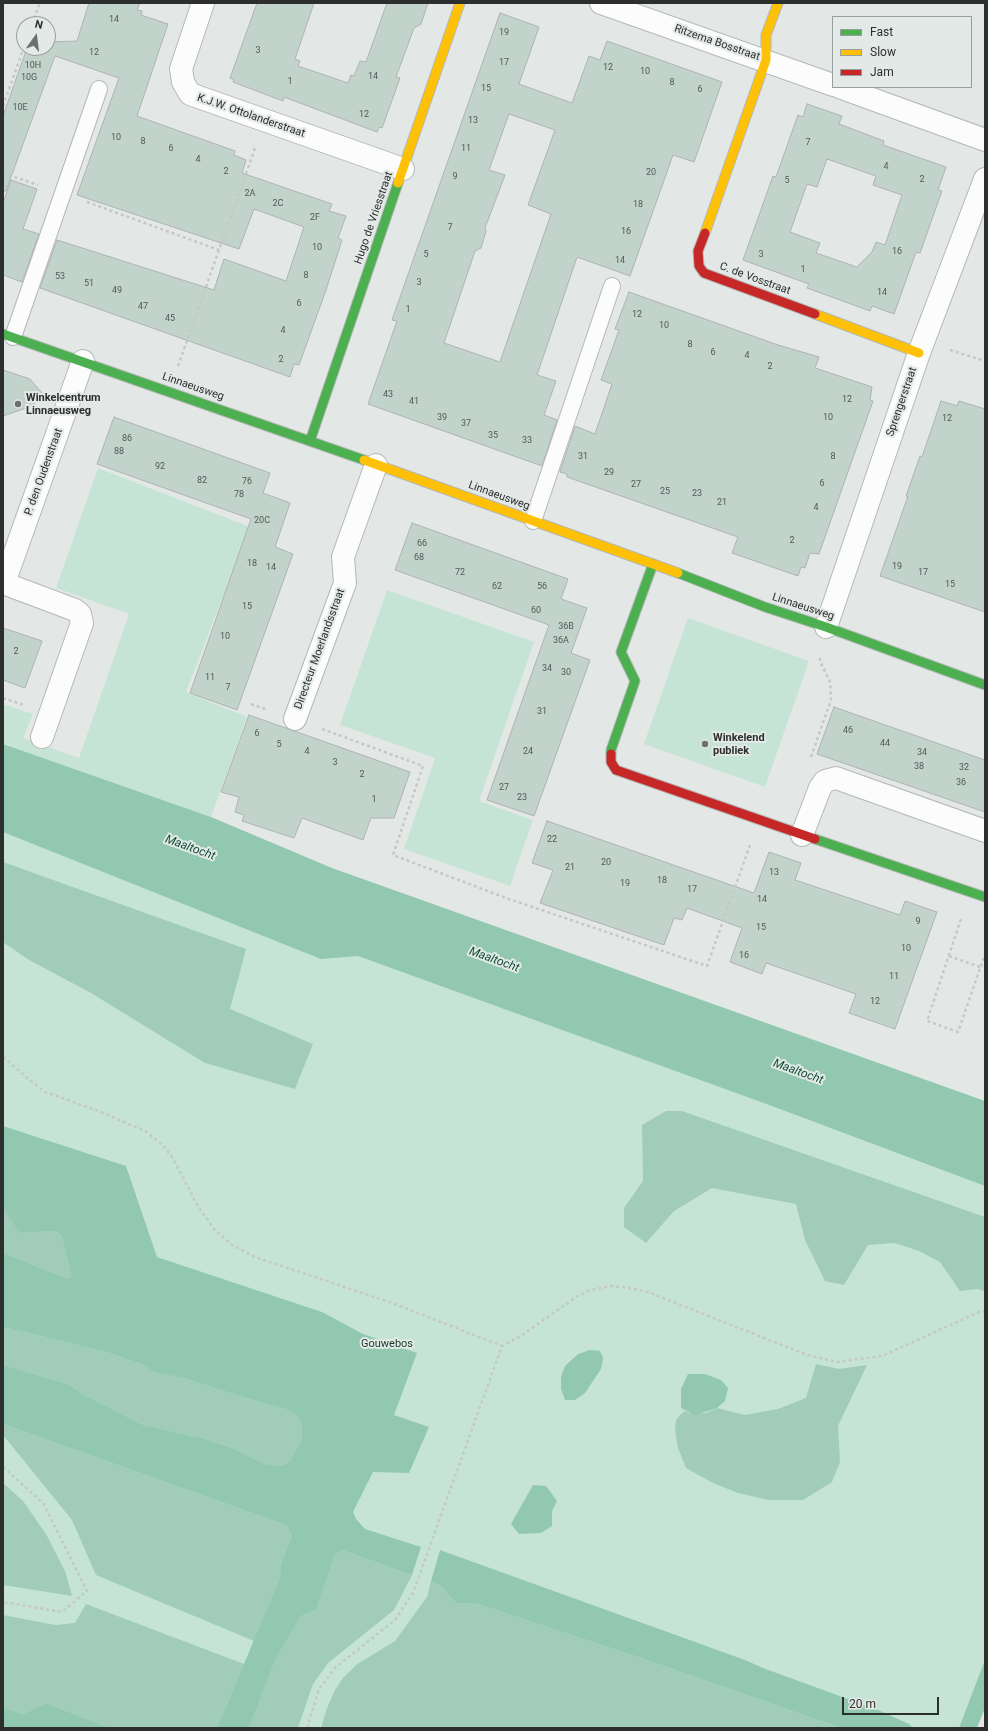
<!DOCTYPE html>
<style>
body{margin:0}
#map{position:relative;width:988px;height:1731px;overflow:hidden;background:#e3e8e6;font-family:Roboto,sans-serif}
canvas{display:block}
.frame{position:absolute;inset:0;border:4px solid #2c2f2d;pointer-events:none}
.legend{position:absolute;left:832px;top:16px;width:140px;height:72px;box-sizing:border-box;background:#e2e9e6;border:1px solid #999f9c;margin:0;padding:5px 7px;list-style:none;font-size:12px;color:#2c2f2d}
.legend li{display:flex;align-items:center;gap:8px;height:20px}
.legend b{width:20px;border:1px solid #999f9c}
.north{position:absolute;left:16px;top:16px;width:40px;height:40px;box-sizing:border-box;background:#e2e9e6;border:1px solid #999f9c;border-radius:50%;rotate:14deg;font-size:11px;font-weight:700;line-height:16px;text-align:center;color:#2c2f2d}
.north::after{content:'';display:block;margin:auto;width:14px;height:18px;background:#6c706e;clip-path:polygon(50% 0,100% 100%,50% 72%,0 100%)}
.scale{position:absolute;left:842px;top:1697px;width:97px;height:18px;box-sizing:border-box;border:2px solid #2c2f2d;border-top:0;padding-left:5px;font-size:12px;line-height:14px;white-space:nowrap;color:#2c2f2d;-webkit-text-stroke:3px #e2e9e6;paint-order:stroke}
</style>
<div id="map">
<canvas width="988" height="1731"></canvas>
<div class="frame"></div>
<ul class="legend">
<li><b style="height:5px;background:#4caf50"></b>Fast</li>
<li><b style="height:5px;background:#ffc107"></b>Slow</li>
<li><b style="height:5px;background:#c62828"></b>Jam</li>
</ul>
<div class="north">N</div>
<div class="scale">20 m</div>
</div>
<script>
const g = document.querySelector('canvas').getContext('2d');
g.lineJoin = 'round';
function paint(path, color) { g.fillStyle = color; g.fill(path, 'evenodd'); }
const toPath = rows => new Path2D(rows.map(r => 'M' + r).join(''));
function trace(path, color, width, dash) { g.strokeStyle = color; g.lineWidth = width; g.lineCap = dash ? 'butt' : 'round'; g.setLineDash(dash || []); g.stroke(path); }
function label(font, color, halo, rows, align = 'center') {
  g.font = font + ' Roboto,sans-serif'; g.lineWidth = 4; g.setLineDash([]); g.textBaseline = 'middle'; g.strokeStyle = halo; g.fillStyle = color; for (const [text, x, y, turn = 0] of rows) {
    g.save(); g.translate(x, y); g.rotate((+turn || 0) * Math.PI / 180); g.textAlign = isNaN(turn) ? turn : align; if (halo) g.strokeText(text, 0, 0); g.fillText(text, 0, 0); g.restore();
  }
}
paint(toPath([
 [98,468,250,527,186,692,247,717,211,817,3,744,3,704,33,714,23,738,79,758,129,614,56,588],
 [387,590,534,642,479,801,533,820,510,886,404,849,435,758,340,725],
 [688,618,809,661,765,787,644,744],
 [3,800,985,1151,985,1687,969,1728,3,1728]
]), '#c6e4d6');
paint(toPath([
 [3,862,246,949,230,1009,313,1044,295,1089,205,1063,91,993,29,960,3,942],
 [666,1111,682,1111,985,1217,985,1291,977,1289,960,1291,940,1262,919,1251,895,1243,868,1245,844,1285,825,1281,805,1240,796,1204,712,1188,674,1211,646,1243,624,1227,624,1208,643,1181,642,1125],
 [3,1208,23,1233,48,1231,56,1231,62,1237,71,1275,69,1278,63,1277,3,1253],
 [3,1327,106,1352,144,1365,155,1372,183,1378,259,1402,286,1409,298,1417,302,1426,302,1439,290,1461,283,1466,267,1465,232,1448,202,1438,143,1425,86,1396,68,1384,3,1365],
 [816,1364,839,1369,867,1365,838,1426,840,1462,832,1482,803,1500,768,1500,738,1493,713,1483,686,1468,678,1448,675,1429,676,1420,681,1414,685,1411,690,1413,706,1413,717,1408,745,1415,778,1409,806,1398],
 [3,1424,286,1525,292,1535,281,1564,281,1576,254,1641,96,1575,72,1520,3,1435],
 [3,1483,23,1501,46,1534,65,1571,72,1596,3,1585],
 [342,1550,412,1575,394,1610,328,1663,313,1684,298,1728,249,1728,277,1656,301,1616,316,1610,335,1554],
 [431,1581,441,1586,457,1602,475,1603,641,1658,841,1728,321,1728,327,1708,335,1690,343,1678,356,1665,395,1641,427,1597],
 [86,1604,244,1664,217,1728,110,1728,46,1703,23,1714,3,1707,3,1615,55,1625,75,1623]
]), '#a0ccb9');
paint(toPath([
 [3,744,211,817,332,868,985,1101,985,1186,772,1106,358,956,321,959,3,832],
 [3,1126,126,1166,157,1257,322,1312,363,1334,417,1353,394,1415,429,1427,409,1473,373,1472,353,1512,356,1519,365,1529,421,1547,412,1575,342,1550,335,1554,316,1610,301,1616,277,1656,249,1728,217,1728,281,1576,281,1564,292,1535,286,1525,3,1424,3,1365,68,1384,86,1396,143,1425,202,1438,232,1448,267,1465,283,1466,290,1461,302,1439,302,1426,298,1417,286,1409,259,1402,183,1378,154,1372,144,1365,106,1352,3,1327,3,1253,63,1277,69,1278,71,1275,62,1237,56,1231,48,1231,23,1233,18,1230,3,1208],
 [590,1350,600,1351,603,1358,601,1369,585,1393,575,1400,565,1400,561,1389,561,1377,565,1366,578,1354],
 [688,1374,705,1374,721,1380,728,1388,725,1401,717,1408,695,1415,681,1408,681,1389],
 [533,1485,546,1486,557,1501,552,1511,552,1526,541,1533,519,1534,511,1524],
 [440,1550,745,1660,763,1668,878,1710,909,1724,913,1728,841,1728,641,1658,475,1603,457,1603,441,1586,431,1581],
 [985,1660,985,1708,977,1728,959,1728],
 [46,1703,110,1728,3,1728,3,1707,23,1714]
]), '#92c8b0');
const building = toPath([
 [89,3,140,3,137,10,142,11,141,15,168,24,137,116,235,151,234,155,246,160,242,173,332,204,329,211,346,216,338,238,342,240,326,290,299,365,294,364,290,377,40,288,57,240,214,290,224,259,286,281,304,227,254,209,239,249,77,195,119,78,55,56,6,191,3,191,3,116,27,48,48,48,48,42,77,41,89,3],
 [257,3,314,3,295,59,300,61,298,66,348,83,351,75,354,76,360,61,366,62,387,3,428,3,421,24,414,28,396,77,400,78,382,128,379,127,377,132,284,97,283,101,233,82,234,80,230,78,257,3],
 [500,13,539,27,519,84,572,103,589,56,600,60,607,41,722,82,694,162,673,155,630,276,577,257,537,375,556,381,544,415,557,420,542,466,368,404,397,321,392,320,500,13],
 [509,114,555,130,528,205,551,214,500,362,444,343,475,251,481,248,486,231,485,228,505,175,489,170,509,114],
 [807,104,842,116,839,124,884,141,883,145,946,167,938,190,942,191,920,253,916,252,894,314,872,306,870,311,807,288,809,284,743,260,773,176,776,177,798,115,803,117,807,104],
 [827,159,876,176,873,185,902,195,885,245,876,242,872,252,857,267,816,253,820,243,790,232,807,184,817,187,827,159],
 [11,180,37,189,23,229,39,234,22,282,3,275,3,203,11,180],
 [629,292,778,345,819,357,815,368,872,387,870,400,873,401,819,554,810,553,805,568,801,567,798,576,732,553,738,537,567,477,567,474,560,472,575,426,595,434,612,384,601,380,619,330,615,329,629,292],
 [3,370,30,379,43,394,32,406,3,416,3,370],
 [941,401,957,406,959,401,985,409,985,612,880,576,908,496,906,496,920,456,922,457,941,401],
 [114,417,270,473,263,493,290,503,275,547,293,554,237,710,190,693,251,519,97,464,114,417],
 [412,523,568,579,561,599,587,608,571,653,590,660,534,816,487,800,549,625,395,570,412,523],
 [3,628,42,641,25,688,3,680,3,628],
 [834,707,985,760,985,812,817,754,834,707],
 [249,715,410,772,394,818,371,818,363,840,302,818,294,838,242,821,244,815,235,812,239,797,221,792,249,715],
 [547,821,754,893,769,852,801,863,795,880,900,915,905,901,937,912,895,1029,849,1013,856,994,766,963,762,974,730,962,742,928,687,908,682,920,674,918,664,945,540,903,553,870,532,863,547,821]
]);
paint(building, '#c2d3cc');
trace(building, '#aeb2b0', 1);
const lane = toPath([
 [13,337,99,89],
 [533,521,612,286]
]);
const street = toPath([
 [203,3,181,69,183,82,190,94,403,169],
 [601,3,833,85],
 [839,87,985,140],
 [3,583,75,610,80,614,82,623,42,737],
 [4,583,83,361],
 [826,627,919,353,985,179],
 [295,719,345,583,343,557,376,465],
 [802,835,820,788,825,781,836,778,985,831]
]);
const fast = toPath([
 [3,334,364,460],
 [310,441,398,183],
 [678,573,765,607,826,627,985,685],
 [611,754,611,750,635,681,621,652,653,564],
 [815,839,985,897]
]);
const slow = toPath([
 [398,183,460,3],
 [705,233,766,60,766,35,778,3],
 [815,314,919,353],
 [364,460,678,573]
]);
const jam = toPath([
 [705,233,698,251,699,266,704,273,815,314],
 [611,754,611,762,616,770,815,839]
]);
trace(lane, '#b4b8b6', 18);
trace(street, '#b4b8b6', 24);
trace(fast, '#b4b8b6', 11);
trace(slow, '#b4b8b6', 11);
trace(jam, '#b4b8b6', 11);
trace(toPath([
 [32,24,40,3],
 [3,106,24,47],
 [3,173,38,185],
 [87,202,219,250],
 [950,350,985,361],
 [178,366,255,148],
 [3,698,24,705],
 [251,704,268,710],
 [322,729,423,766,393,855,506,898,707,966,750,845],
 [811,757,831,700,830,682,820,661,820,656],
 [961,919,927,1021,958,1032,985,954],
 [949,956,980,967],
 [3,1057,32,1082,45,1092,96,1110,145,1131,163,1145,174,1160,196,1203,214,1229,232,1245,255,1257,392,1303,502,1346],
 [3,1467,43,1503,87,1591,62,1612,3,1602],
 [307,1728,319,1689,336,1667,395,1620,413,1593,502,1346,521,1336,576,1297,591,1290,611,1286,629,1288,648,1292,807,1355,837,1362,882,1356,979,1312,985,1311]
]), '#c6c8c6', 2.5, [3, 3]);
trace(lane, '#fbfcfb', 16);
trace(street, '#fbfcfb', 22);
trace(fast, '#4caf50', 9);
trace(slow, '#ffc107', 9);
trace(jam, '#c62828', 9);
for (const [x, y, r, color] of [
 [18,404,4,"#6c706e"],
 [705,744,4,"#6c706e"]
]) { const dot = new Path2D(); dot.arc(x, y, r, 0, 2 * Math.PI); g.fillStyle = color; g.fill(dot); trace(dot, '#e2e9e6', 1.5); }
label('9px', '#525855', null, [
 ["14",114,20],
 ["19",504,33],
 ["3",258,51],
 ["12",94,53],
 ["17",504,63],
 ["10H",33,66],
 ["12",608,68],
 ["10",645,72],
 ["14",373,77],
 ["10G",29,78],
 ["1",290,82],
 ["8",672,83],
 ["15",486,89],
 ["6",700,90],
 ["10E",20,108],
 ["12",364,115],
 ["13",473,121],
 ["10",116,138],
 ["8",143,142],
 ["7",808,143],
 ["6",171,149],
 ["11",466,149],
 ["4",198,160],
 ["4",886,167],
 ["2",226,172],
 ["20",651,173],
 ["9",455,177],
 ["2",922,180],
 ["5",787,181],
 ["2A",250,194],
 ["2C",278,204],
 ["18",638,205],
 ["2F",315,218],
 ["7",450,228],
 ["16",626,232],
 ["10",317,248],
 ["16",897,252],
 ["5",426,255],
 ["3",761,255],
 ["14",620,261],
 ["1",803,270],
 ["8",306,276],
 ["53",60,277],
 ["3",419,283],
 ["51",89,284],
 ["49",117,291],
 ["14",882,293],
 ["6",299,304],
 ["47",143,307],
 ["1",408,310],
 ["12",637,315],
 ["45",170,319],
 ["10",664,326],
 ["4",283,331],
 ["8",690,345],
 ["6",713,353],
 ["4",747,356],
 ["2",281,360],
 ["2",770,367],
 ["43",388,395],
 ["12",847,400],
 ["41",414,402],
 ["39",442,418],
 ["10",828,418],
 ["12",947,419],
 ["37",466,424],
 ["35",493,436],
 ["86",127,439],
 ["33",527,441],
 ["88",119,452],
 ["31",583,457],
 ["8",833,457],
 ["92",160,467],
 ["29",609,473],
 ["82",202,481],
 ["76",247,482],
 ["6",822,484],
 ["27",636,485],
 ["25",665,492],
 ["23",697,494],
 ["78",239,495],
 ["21",722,503],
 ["4",816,508],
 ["20C",262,521],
 ["2",792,541],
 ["66",422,544],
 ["68",419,558],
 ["18",252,564],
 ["19",897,567],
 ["14",271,568],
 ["72",460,573],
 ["17",923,573],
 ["15",950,585],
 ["62",497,587],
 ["56",542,587],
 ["15",247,607],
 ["60",536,611],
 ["36B",566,627],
 ["10",225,637],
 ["36A",561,641],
 ["2",16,652],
 ["34",547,669],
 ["30",566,673],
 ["11",210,678],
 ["7",228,688],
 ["31",542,712],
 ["46",848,731],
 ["6",257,734],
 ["44",885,744],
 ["5",279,745],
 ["4",307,752],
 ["24",528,752],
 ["34",922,753],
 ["3",335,763],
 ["38",919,767],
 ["32",964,768],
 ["2",362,775],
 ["36",961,783],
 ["27",504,788],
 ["23",522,798],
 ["1",374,800],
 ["22",552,840],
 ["20",606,863],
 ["21",570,868],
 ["13",774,873],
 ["18",662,881],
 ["19",625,884],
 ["17",692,890],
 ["14",762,900],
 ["9",918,922],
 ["15",761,928],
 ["10",906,949],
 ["16",744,956],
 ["11",894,977],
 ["12",875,1002]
]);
label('11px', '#2c2f2d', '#e2e9e6', [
 ["Ritzema Bosstraat",717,43,19],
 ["K.J.W. Ottolanderstraat",251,116,19],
 ["Hugo de Vriesstraat",374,218,-71],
 ["C. de Vosstraat",755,279,20],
 ["Linnaeusweg",193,387,19],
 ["Sprengerstraat",902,402,-71],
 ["P. den Oudenstraat",44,472,-70],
 ["Linnaeusweg",499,496,20],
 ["Linnaeusweg",803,607,18],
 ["Directeur Moerlandsstraat",320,649,-70]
]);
label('bold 11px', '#2c2f2d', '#e2e9e6', [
 ["Winkelcentrum",26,398],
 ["Linnaeusweg",26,411],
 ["Winkelend",713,738],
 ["publiek",713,751]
], 'left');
label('11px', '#183a2c', '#e2e9e6', [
 ["Gouwebos",387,1344]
]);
label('italic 12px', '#124f39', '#e2e9e6', [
 ["Maaltocht",190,848,20],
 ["Maaltocht",494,960,20],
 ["Maaltocht",798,1072,20]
]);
</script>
